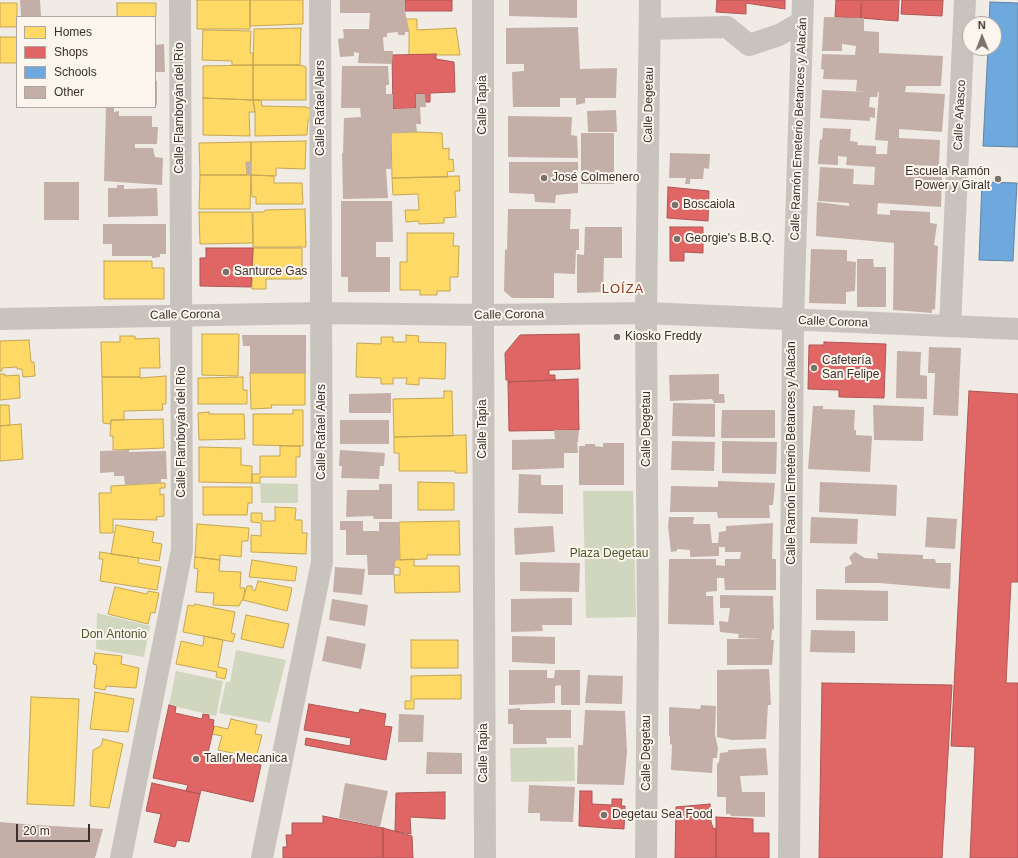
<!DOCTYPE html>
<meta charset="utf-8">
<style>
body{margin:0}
#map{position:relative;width:1018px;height:858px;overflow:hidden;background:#f0ebe5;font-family:Helvetica,sans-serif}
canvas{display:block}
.legend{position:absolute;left:16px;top:16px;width:140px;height:92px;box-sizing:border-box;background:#fbf5ee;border:1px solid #aea6a0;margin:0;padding:5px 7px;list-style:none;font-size:12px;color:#3b302b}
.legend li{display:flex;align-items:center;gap:8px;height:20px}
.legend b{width:20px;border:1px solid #aea6a0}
.north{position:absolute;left:962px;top:16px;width:40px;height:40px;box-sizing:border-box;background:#fbf5ee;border:1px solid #aea6a0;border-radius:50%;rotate:359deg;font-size:11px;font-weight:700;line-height:16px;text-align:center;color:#3b302b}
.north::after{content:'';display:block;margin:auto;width:14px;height:18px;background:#7a716c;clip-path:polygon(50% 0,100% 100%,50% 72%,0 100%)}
.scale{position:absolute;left:16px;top:824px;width:74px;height:18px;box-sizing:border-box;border:2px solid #3b302b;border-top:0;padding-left:5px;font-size:12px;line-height:14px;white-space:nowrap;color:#3b302b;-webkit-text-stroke:3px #fbf5ee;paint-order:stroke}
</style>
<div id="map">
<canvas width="1018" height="858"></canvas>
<ul class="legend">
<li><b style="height:11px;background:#ffd966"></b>Homes</li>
<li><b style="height:11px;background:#e06666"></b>Shops</li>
<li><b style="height:11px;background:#6fa8dc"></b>Schools</li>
<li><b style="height:11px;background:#c3afa7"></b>Other</li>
</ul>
<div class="north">N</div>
<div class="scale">20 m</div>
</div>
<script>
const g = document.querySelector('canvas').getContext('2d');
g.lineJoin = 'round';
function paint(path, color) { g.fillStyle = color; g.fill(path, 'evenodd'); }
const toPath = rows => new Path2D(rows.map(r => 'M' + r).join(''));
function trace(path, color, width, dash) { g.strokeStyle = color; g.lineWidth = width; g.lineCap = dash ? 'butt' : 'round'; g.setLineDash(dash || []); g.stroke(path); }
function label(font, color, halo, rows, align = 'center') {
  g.font = font + ' Helvetica,sans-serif'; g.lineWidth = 4; g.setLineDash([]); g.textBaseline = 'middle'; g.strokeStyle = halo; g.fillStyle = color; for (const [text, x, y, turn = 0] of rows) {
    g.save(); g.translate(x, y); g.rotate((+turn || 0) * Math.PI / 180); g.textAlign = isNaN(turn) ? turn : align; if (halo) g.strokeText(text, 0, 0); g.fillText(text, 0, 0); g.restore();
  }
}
paint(toPath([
 [260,483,298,484,298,503,261,503],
 [583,491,633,491,636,617,586,618],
 [97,613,150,626,144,657,96,649],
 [236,650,286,660,270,723,219,713,226,682,230,682],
 [176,671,223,681,216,716,169,705],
 [574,747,575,781,511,782,510,748]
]), '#d1d6bf');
const homes = toPath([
 [197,0,250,0,250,29,197,29,197,0],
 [250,0,303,0,303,24,250,26,250,0],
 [0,3,17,3,17,27,0,27,0,3],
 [117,3,156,3,156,14,155,17,117,17,117,3],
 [406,19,417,19,417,30,456,28,460,55,409,55,409,32,406,19],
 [301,28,300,65,253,65,254,29,301,28],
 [203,30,251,31,250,53,253,53,253,65,232,65,232,61,202,60,203,30],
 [0,37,17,37,17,63,0,63,0,37],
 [253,65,300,65,306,67,306,100,253,100,253,65],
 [253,65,253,100,203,98,203,66,253,65],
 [203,98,253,100,255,112,249,112,250,136,203,135,203,98],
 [253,100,261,100,262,106,307,107,307,108,311,108,311,120,308,120,307,135,255,136,255,112,253,100],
 [417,132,442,133,443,149,449,148,449,160,453,159,454,171,447,172,448,177,392,178,391,133,417,132],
 [306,141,305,169,276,168,276,176,251,175,251,142,306,141],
 [251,142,251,162,246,162,247,175,200,175,199,143,251,142],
 [200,175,251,175,250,209,199,209,200,175],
 [251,175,274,176,274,183,302,183,303,204,256,204,256,197,252,197,251,175],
 [459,176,460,191,455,191,456,217,444,218,444,223,419,224,419,221,406,222,405,210,419,210,418,194,393,195,392,178,459,176],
 [305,209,306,247,253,247,253,212,264,212,265,210,305,209],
 [199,212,252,212,253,243,200,244,199,212],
 [407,233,454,233,453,246,459,246,458,277,450,277,450,291,437,291,437,295,420,295,420,290,400,290,400,262,407,262,407,233],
 [253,248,302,248,302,279,266,279,266,289,252,289,253,248],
 [104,261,152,261,152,268,164,268,164,299,104,299,104,261],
 [202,334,239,334,238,376,202,375,202,334],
 [406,335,419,336,418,342,446,343,445,379,419,378,419,385,406,384,407,378,393,378,393,384,381,384,381,378,356,377,357,343,381,344,381,337,393,337,393,342,406,342,406,335],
 [120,336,135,336,135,339,159,338,160,368,140,368,140,377,102,377,101,342,120,342,120,336],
 [29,340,31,362,34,362,35,376,23,377,22,369,17,369,17,367,2,368,2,371,0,371,0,341,29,340],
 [250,373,305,373,305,405,271,405,272,408,251,409,250,373],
 [0,374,5,374,5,376,19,375,20,398,0,400,0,374],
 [166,376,166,404,162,404,163,410,124,411,124,420,111,420,110,424,103,423,102,377,140,377,140,378,166,376],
 [243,377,243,390,247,390,247,404,198,404,198,378,243,377],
 [444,391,452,391,453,436,394,437,393,399,444,398,444,391],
 [0,405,9,405,10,425,0,426,0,405],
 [293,410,303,410,303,446,253,445,253,414,293,414,293,410],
 [209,412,209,414,244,414,245,439,199,440,198,413,209,412],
 [163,419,164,448,113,450,113,436,110,436,111,420,163,419],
 [21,424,23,459,0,461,0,426,21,424],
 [466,435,467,473,455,473,455,471,399,471,399,453,394,453,394,437,466,435],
 [280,446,300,446,300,457,296,457,296,477,260,477,260,483,252,483,252,474,260,474,260,456,280,456,280,446],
 [199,447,241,448,241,465,252,466,252,483,199,482,199,447],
 [418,482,454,483,454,510,418,510,418,482],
 [161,483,165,483,165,488,160,488,160,495,164,494,164,516,156,517,157,520,113,519,113,533,100,533,99,493,111,493,111,486,161,483],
 [203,487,252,487,252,503,248,503,247,515,203,515,203,487],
 [275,507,296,508,295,520,302,520,302,533,307,533,306,554,251,552,251,535,261,536,261,523,251,522,251,513,262,513,262,521,275,521,275,507],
 [459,521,460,555,427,555,427,559,400,560,399,522,459,521],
 [197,524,249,528,248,541,242,541,241,557,220,555,220,560,195,557,197,524],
 [116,525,154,532,152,542,162,544,159,561,111,554,116,525],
 [100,552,139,558,138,563,161,567,157,590,100,581,103,559,99,559,100,552],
 [195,557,220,560,219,571,241,572,240,588,245,588,243,600,242,600,239,606,213,605,214,593,196,592,198,569,194,568,195,557],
 [414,559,414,566,459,566,460,592,395,593,394,575,400,575,400,568,394,567,395,560,414,559],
 [252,560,297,567,295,581,249,577,252,560],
 [258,581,292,588,287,611,243,600,247,586,252,586,252,589,255,591,258,581],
 [115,587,147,594,148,591,159,593,155,613,151,612,148,624,108,614,115,587],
 [195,604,235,612,231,633,235,634,233,642,183,632,188,605,194,606,195,604],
 [246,615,289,624,283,648,241,639,246,615],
 [204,636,223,640,218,667,227,669,225,679,216,677,217,672,176,664,181,641,203,646,204,636],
 [411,640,458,640,458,668,411,668,411,640],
 [95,653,122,656,121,664,139,668,136,688,106,686,105,690,94,688,97,665,93,664,95,653],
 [461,675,461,699,414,699,414,709,405,709,405,701,411,701,411,676,461,675],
 [95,692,134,699,128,732,90,729,95,692],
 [31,697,79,699,74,806,27,804,31,697],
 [231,719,257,725,255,734,262,735,256,758,218,750,222,736,212,734,214,726,228,729,231,719],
 [103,739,123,744,109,808,90,806,93,750,101,746,103,739]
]);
paint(homes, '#ffd966');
trace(homes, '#c4a654', 1);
const shops = toPath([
 [405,0,452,0,452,11,405,11,405,0],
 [717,0,785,0,785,9,746,3,746,14,716,12,717,0],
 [836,0,861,0,861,18,835,17,836,0],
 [862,0,899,0,898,21,861,18,862,0],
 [902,0,943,0,942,16,901,14,902,0],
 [436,54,436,59,454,62,455,92,430,93,430,102,425,102,425,94,416,94,416,108,393,109,392,55,436,54],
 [668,187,709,191,708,221,667,218,668,187],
 [670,227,703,227,703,253,684,252,684,261,670,261,670,227],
 [206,248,253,248,251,287,200,286,200,258,206,258,206,248],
 [579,334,580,369,549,370,549,375,555,375,555,380,508,382,508,380,506,380,505,353,520,335,579,334],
 [824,342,886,344,884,398,839,397,839,390,808,389,809,345,824,345,824,342],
 [578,379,579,430,509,431,508,382,578,379],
 [969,391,1018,394,1018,582,1011,582,1006,683,1018,683,1018,858,970,858,975,747,951,746,969,391],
 [822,683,952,685,942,858,819,858,822,683],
 [309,704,359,713,360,709,386,714,384,726,392,727,386,760,305,745,306,738,350,746,351,738,304,730,309,704],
 [169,705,176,707,175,713,202,719,203,714,209,715,209,719,214,720,213,726,214,726,208,753,261,765,253,802,201,790,200,794,186,791,188,785,153,778,169,705],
 [152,783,200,794,189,842,177,840,175,847,154,842,161,814,146,811,152,783],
 [580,791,592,791,592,804,612,805,612,799,622,799,621,806,625,806,624,829,579,826,580,791],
 [445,792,445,819,410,817,411,834,395,831,396,793,445,792],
 [710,804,711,822,713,828,716,829,716,858,675,858,676,807,710,804],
 [323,816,383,828,383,858,283,858,283,847,287,847,286,835,292,835,292,823,323,823,323,816],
 [716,817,753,819,753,833,769,833,769,858,716,858,716,817],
 [383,828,412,836,413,858,383,858,383,828]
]);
paint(shops, '#e06666');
trace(shops, '#ae5654', 1);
const schools = toPath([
 [990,2,1018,3,1018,147,983,146,988,48,994,48,994,24,989,24,990,2],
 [982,182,1017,183,1013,261,979,260,982,182]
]);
paint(schools, '#6fa8dc');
trace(schools, '#5f84a7', 1);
paint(toPath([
 [20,0,40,0,41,17,21,17],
 [340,0,405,0,405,11,409,32,405,32,405,35,398,35,398,32,387,33,387,37,383,37,384,51,393,51,392,64,358,63,359,53,354,52,354,56,340,57,338,39,344,38,343,29,369,29,370,13,340,13],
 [509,0,577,0,577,18,509,16],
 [824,17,864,18,864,31,879,32,879,53,943,56,941,86,906,86,905,92,945,94,942,132,899,129,899,138,940,140,939,166,911,165,912,170,942,170,941,207,878,203,877,214,890,215,890,210,930,212,930,223,937,224,934,245,938,246,935,310,932,309,932,313,893,310,894,243,816,236,817,202,849,206,849,203,818,201,820,167,854,169,853,184,874,185,875,167,846,165,847,157,838,156,838,165,818,164,820,139,822,140,823,128,851,129,850,141,858,142,857,145,876,146,876,154,887,154,888,141,875,140,879,92,878,92,877,97,870,97,869,107,875,108,875,118,870,117,870,121,820,118,822,90,867,92,856,91,857,80,823,79,824,70,821,69,822,54,855,55,856,46,842,44,842,51,822,51],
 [578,27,580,69,617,68,616,98,585,98,585,103,576,105,576,98,560,98,560,107,513,107,512,72,524,71,524,64,506,64,506,28],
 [164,44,165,72,155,72,155,45],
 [342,66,388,66,389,85,386,85,386,94,393,94,393,109,416,108,416,94,425,94,426,107,420,107,421,124,416,124,417,132,391,133,391,169,386,169,388,198,343,199,342,153,343,153,344,118,361,117,360,108,341,108],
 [155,81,157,81,157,105,155,105],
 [106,107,114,107,114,112,119,111,119,116,152,116,152,127,158,127,157,144,135,144,135,148,153,148,155,157,163,158,162,185,104,181],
 [616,110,617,132,588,132,587,111],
 [508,116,572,117,571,135,577,136,578,158,508,157],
 [581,133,614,133,614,184,581,184],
 [670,153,710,154,709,169,704,168,703,179,690,179,690,184,685,184,686,178,669,178],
 [246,162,251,162,251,175,247,175],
 [509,162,578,162,578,193,556,195,555,203,535,202,534,194,509,193],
 [44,182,79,182,79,220,44,220],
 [117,185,124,185,124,189,157,188,158,216,108,217,108,188,117,188],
 [341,201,392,201,393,242,376,242,376,257,390,257,390,292,348,292,348,277,341,277],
 [508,209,571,209,570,229,579,229,579,250,576,250,575,274,554,273,554,298,512,298,504,291,505,249,507,250],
 [103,224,166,224,166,254,160,254,160,257,152,258,152,256,112,256,112,244,103,244],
 [585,227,622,227,622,258,604,258,603,292,577,293,577,254,584,255],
 [811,249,847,250,847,261,856,262,855,291,846,292,846,304,809,303],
 [857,259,873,259,874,267,886,267,886,307,857,307],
 [242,335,306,335,306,373,250,373,250,346,243,346],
 [929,347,961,348,958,416,933,415,935,373,928,373],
 [897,351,921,352,920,375,927,376,927,399,896,398],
 [719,374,719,394,724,394,725,403,714,403,712,399,670,401,669,375],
 [391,393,391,413,349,413,349,394],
 [673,403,715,404,715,437,672,436],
 [873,405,924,407,923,441,874,440],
 [813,406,823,406,823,409,855,410,854,430,856,430,856,435,872,436,870,472,808,469],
 [722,410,775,410,775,438,721,438],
 [340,420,389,420,389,444,340,444],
 [554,430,579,430,578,442,577,442,578,453,564,453,564,468,512,470,512,440,555,439],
 [672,441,715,442,714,471,671,470],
 [722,441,777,442,776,474,722,473],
 [603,443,624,443,624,485,579,485,579,446,585,446,585,444,595,444,595,446,603,447],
 [129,450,129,452,166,451,167,479,161,479,161,483,125,485,124,476,114,476,114,472,100,473,100,451],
 [340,450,385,453,384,466,380,466,379,479,341,478,342,466,339,466],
 [519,474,541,475,541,485,563,485,563,514,518,513],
 [718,481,775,483,773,505,769,505,770,518,718,518,717,512,670,512,671,486,718,487],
 [820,482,897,485,896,516,819,512],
 [379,484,392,484,392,519,374,519,373,516,346,517,347,490,379,490],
 [669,517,694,517,693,524,710,524,712,543,718,543,719,532,726,531,726,526,773,523,772,559,776,559,776,590,725,590,724,578,717,578,717,591,706,592,706,596,713,596,714,625,668,624,669,559,716,559,716,565,725,566,725,559,740,559,741,552,725,552,725,547,719,547,719,556,690,557,690,550,677,549,677,551,671,552,668,526],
 [811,517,858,519,857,544,810,543],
 [927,517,957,519,955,549,925,547],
 [340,521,363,521,363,531,379,531,379,522,399,522,400,560,395,560,394,575,368,575,367,555,346,555,346,530,340,530],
 [553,526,555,552,515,555,514,528],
 [855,552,865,558,878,559,877,553,923,555,923,559,935,559,936,563,951,563,950,589,880,583,845,583,845,567,852,564,849,557],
 [520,562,580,563,579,592,520,591],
 [335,567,365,569,362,595,333,592],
 [816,589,888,591,888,621,816,620],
 [720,595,773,596,774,629,772,630,771,640,774,640,772,665,727,665,727,639,765,639,738,638,739,634,720,632,719,621,728,622,730,608,720,608],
 [572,598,572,625,542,625,543,631,511,632,511,599],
 [332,599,368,605,365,626,329,620],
 [811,630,855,631,855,653,810,652],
 [327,636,366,644,361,669,322,661],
 [512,636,555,637,555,664,512,662],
 [769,669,771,705,768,705,766,739,732,740,717,737,717,670],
 [509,670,547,670,547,678,554,678,555,670,580,670,580,705,561,705,561,685,555,686,555,703,509,705],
 [588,675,623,676,622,704,585,703],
 [701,705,716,706,715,735,718,748,717,758,713,758,712,773,671,770,672,744,670,745,670,736,669,735,669,707,700,709],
 [520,708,520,710,571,710,571,738,546,738,547,744,513,744,513,724,508,724,508,709],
 [585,710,625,711,627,752,624,785,577,784,578,745,583,745],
 [399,714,424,715,423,742,398,742],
 [766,748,768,775,740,776,742,792,765,792,765,817,731,816,730,814,726,814,726,797,717,797,717,764,719,762,720,753,728,752,728,750],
 [427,752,462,753,462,774,426,774],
 [345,783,388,791,380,827,339,818],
 [529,785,575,787,573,822,540,821,540,813,528,813],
 [0,822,36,825,103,829,95,858,0,858]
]), '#c3afa7');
trace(toPath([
 [483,0,483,315,485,858],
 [650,29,727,27,749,45,779,35,802,22],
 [0,319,322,313,483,315,646,313,1018,329],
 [950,326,965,0],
 [121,858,182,550,180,0],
 [262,858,322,562,320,0],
 [646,858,648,634,646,313,650,0],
 [789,858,793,320,803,0]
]), '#c9c3be', 22);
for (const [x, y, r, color] of [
 [544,178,4,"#7a716c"],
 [998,179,4,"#7a716c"],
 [675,205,4,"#7a716c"],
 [677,239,4,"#7a716c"],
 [226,272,4,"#7a716c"],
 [617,337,4,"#7a716c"],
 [814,368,4,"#7a716c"],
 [196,759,4,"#7a716c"],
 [604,815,4,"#7a716c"]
]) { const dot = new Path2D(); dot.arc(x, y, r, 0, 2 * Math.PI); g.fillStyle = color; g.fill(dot); trace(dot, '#fbf5ee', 1.5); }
label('12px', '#3b302b', '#fbf5ee', [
 ["Calle Tapia",483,105,-90],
 ["Calle Degetau",649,105,-89],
 ["Calle Flamboyán del Río",180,108,-90],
 ["Calle Rafael Alers",321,108,-90],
 ["Calle Añasco",960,115,-87],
 ["Calle Ramón Emeterio Betances y Alacán",799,129,-88],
 ["Calle Corona",185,315,-1],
 ["Calle Corona",509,315,-1],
 ["Calle Corona",833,322,2],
 ["Calle Tapia",483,429,-90],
 ["Calle Degetau",647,429,-90],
 ["Calle Flamboyán del Río",182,432,-90],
 ["Calle Rafael Alers",322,432,-90],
 ["Calle Ramón Emeterio Betances y Alacán",792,453,-90],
 ["Calle Tapia",484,753,-90],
 ["Calle Degetau",647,753,-90]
]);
label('12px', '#3b302b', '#fbf5ee', [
 ["Escuela Ramón",990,172,"right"],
 ["Power y Giralt",990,186,"right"],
 ["José Colmenero",552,178],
 ["Boscaiola",683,205],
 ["Georgie's B.B.Q.",685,239],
 ["Santurce Gas",234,272],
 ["Kiosko Freddy",625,337],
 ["Cafetería",822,361],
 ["San Felipe",822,375],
 ["Taller Mecanica",204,759],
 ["Degetau Sea Food",612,815]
], 'left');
label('12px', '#4a5a2e', '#fbf5ee', [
 ["Plaza Degetau",609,554],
 ["Don Antonio",114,635]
]);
g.letterSpacing = '1px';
label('13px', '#8c3b22', '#fbf5ee', [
 ["LOÍZA",623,289]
]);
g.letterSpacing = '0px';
</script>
